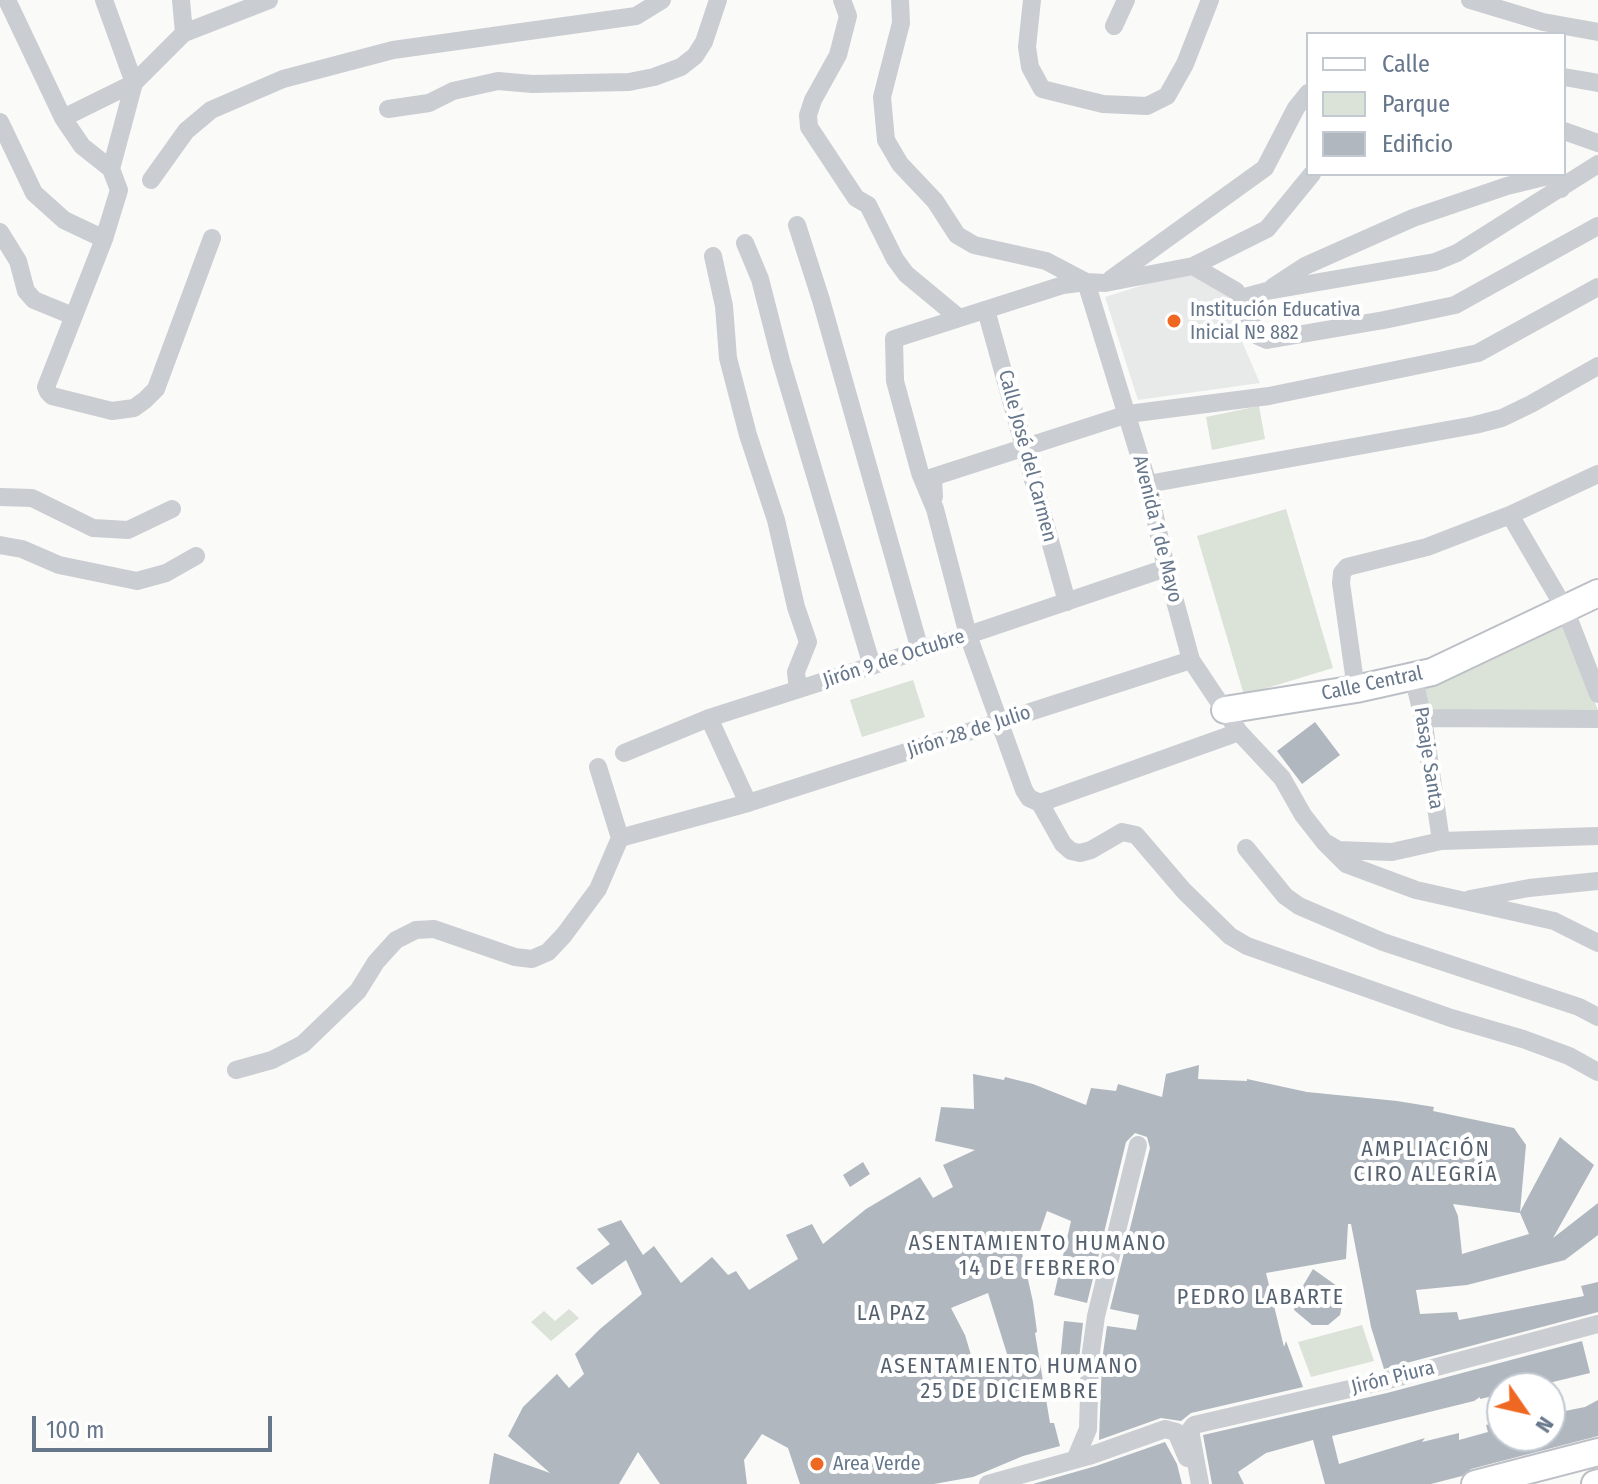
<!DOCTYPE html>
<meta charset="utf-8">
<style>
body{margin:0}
#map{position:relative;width:1598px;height:1484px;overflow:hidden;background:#fafaf8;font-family:"Fira Sans Condensed",sans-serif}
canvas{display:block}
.legend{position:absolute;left:1306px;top:32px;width:260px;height:144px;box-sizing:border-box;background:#fff;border:2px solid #c2c9d1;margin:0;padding:10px 14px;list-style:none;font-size:24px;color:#67778b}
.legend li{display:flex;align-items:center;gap:16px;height:40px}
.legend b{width:40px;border:2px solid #c2c9d1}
.north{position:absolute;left:1486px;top:1372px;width:80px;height:80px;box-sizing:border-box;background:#fff;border:2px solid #c2c9d1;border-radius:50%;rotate:124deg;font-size:22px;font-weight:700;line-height:32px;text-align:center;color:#67778b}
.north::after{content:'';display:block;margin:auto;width:28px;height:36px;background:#ef6822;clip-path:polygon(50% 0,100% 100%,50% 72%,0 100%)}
.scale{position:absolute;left:32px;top:1416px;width:240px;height:36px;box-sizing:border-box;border:4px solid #67778b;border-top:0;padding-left:10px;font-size:24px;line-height:28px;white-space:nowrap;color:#67778b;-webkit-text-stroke:6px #fff;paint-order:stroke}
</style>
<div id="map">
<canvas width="1598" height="1484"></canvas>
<ul class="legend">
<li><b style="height:10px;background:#fff"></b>Calle</li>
<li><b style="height:22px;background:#dbe2d8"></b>Parque</li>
<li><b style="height:22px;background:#b0b7bf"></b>Edificio</li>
</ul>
<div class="north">N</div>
<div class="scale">100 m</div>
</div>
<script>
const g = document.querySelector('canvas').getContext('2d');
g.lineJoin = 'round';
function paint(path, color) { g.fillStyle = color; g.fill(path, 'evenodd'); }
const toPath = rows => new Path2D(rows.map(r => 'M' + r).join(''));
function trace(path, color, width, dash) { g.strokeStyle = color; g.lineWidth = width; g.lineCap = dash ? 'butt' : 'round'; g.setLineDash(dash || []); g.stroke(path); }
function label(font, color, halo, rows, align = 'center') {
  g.font = font + ' "Fira Sans Condensed",sans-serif'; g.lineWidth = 8; g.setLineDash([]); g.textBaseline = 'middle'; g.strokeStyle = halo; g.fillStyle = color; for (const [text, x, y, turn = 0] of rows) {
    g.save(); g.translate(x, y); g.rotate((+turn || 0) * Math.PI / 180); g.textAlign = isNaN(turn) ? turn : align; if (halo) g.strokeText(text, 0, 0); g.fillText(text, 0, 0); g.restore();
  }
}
paint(toPath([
 [1188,271,1228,296,1243,344,1260,383,1138,400,1105,297]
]), '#e8e9e9');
paint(toPath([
 [1259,406,1265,439,1212,450,1206,417],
 [1286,509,1333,668,1244,695,1197,536],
 [1561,619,1598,710,1427,713,1422,682],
 [913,680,925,717,862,737,850,700],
 [569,1309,579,1318,551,1341,531,1322,544,1311,555,1321],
 [1362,1325,1374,1361,1311,1377,1298,1342]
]), '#dbe2d8');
paint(toPath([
 [1315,722,1340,755,1302,784,1277,751],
 [1199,1065,1198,1079,1247,1081,1247,1079,1307,1092,1397,1101,1434,1107,1433,1111,1514,1128,1526,1145,1520,1212,1560,1137,1594,1165,1553,1238,1598,1203,1598,1235,1565,1260,1467,1285,1416,1290,1420,1314,1457,1312,1459,1320,1502,1312,1584,1296,1581,1286,1598,1282,1598,1312,1384,1369,1371,1327,1351,1224,1348,1224,1346,1259,1266,1273,1284,1347,1286,1341,1303,1387,1191,1413,1181,1421,1161,1418,1099,1440,1102,1360,1107,1326,1136,1330,1139,1315,1110,1309,1150,1148,1147,1137,1135,1133,1126,1142,1087,1303,1054,1295,1071,1221,1047,1211,1035,1246,1019,1239,1033,1302,1037,1332,1035,1333,1050,1423,1054,1423,1060,1446,1023,1456,973,1477,934,1484,800,1484,788,1448,762,1434,744,1460,747,1484,660,1484,638,1452,619,1484,489,1484,494,1453,550,1473,508,1436,523,1407,557,1374,569,1388,584,1374,575,1354,600,1329,642,1294,626,1260,592,1285,576,1268,610,1244,597,1229,621,1220,643,1255,654,1246,681,1283,712,1257,728,1275,736,1271,749,1290,798,1259,786,1235,812,1224,823,1244,866,1209,920,1177,933,1198,953,1187,943,1165,975,1150,935,1141,941,1107,974,1109,973,1074,1004,1080,1005,1077,1033,1084,1086,1105,1091,1088,1116,1091,1118,1084,1162,1097,1166,1074],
 [1453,1204,1520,1213,1529,1234,1462,1254,1458,1216],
 [988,1293,1008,1357,974,1365,965,1335,951,1308],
 [863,1162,870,1174,850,1187,843,1175],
 [1313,1269,1337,1286,1344,1295,1340,1315,1328,1325,1312,1325,1294,1310,1298,1294],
 [1064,1321,1083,1323,1078,1368,1066,1375,1059,1372],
 [1582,1341,1590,1373,1528,1388,1502,1388,1502,1394,1480,1399,1480,1397,1474,1401,1332,1436,1339,1464,1425,1438,1422,1442,1459,1433,1459,1440,1488,1432,1486,1425,1502,1421,1502,1436,1550,1436,1550,1414,1585,1407,1598,1400,1598,1436,1471,1469,1462,1476,1431,1484,1325,1484,1313,1440,1266,1453,1238,1472,1244,1484,1212,1484,1203,1435,1387,1393],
 [1165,1442,1177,1464,1182,1484,1033,1484,1096,1466]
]), '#b0b7bf');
const secondary = toPath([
 [1225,710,1356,689,1432,672,1598,593],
 [1475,1484,1598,1452],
 [1595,1484,1598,1483]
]);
trace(secondary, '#bcc0c6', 30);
trace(toPath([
 [7,0,63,118,82,146,111,169],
 [181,0,184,33,134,83,111,169,119,190,104,239,46,387,48,392,52,396,112,411,134,408,145,400,156,389,212,238],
 [842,0,848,16,838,55,813,100,808,115,809,127,856,198,868,205,895,259,906,274,959,318],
 [900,0,901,23,882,97,886,140,900,164,935,201,957,235,974,245,1046,261,1086,282,1148,484,1166,568,1191,660,1239,732,1282,778,1303,815,1325,843,1346,864,1416,890,1554,921,1598,943],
 [1032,0,1027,47,1030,67,1042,89,1103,104,1147,106,1167,96,1185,64,1210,0],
 [1470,0,1543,22,1598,32],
 [1114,26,1126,0],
 [184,33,269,0],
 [1564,77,1598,83],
 [388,109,429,103,453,91,498,81,532,84,629,82,654,77,681,67,695,56,704,42,718,0],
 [63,118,134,83,104,0],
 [0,122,34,193,64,220,104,239],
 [1564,131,1598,143],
 [151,180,186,131,211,110,283,79,393,50,636,16,662,0],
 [797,225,821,300,920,650],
 [0,232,18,261,26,291,34,300,73,316],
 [745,243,760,279,781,361,872,666],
 [713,256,724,306,728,358,748,435,776,520,796,607,808,642,796,672,798,689],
 [1193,266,1267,229,1312,174],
 [1111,279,1265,168,1296,108,1308,93],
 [1273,287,1305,266,1413,218,1507,186,1548,176,1557,181,1561,189],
 [1241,298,1267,291,1435,262,1457,253,1598,164],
 [986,310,1067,602],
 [1148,484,1475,425,1502,418,1531,404,1598,366],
 [0,497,32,498,93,528,128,530,172,509],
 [934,497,933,477,1128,414,1269,396,1478,353,1598,287],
 [1510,515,1565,609,1598,694],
 [0,545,22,549,59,565,137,581,166,573,196,556],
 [1413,676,1423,718,1441,841],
 [1356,689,1341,583,1342,573,1347,567,1427,547,1510,515,1598,474],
 [709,718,748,803],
 [1423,718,1598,719],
 [1239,732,1040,803,1029,798,1024,790,968,635,935,509,920,473,895,381,894,339,1063,285,1086,282,1105,283,1193,266,1236,291,1258,336,1267,340,1384,320,1455,305,1598,226],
 [624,753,709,718,968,635,1166,568],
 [598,767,620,838],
 [1040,803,1063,844,1071,851,1080,853,1091,850,1122,832,1136,835,1184,891,1230,936,1247,946,1451,1018,1523,1039,1569,1056,1598,1072],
 [1328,844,1338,850,1392,852,1441,841,1598,836],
 [1246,848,1285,896,1299,906,1383,942,1579,1007,1598,1017],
 [1470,899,1529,888,1598,881],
 [236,1070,272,1060,303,1044,358,991,376,962,396,940,416,930,434,929,515,957,532,959,548,952,564,935,598,889,620,838,748,803,1191,660],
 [1075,1460,1088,1429,1090,1359,1096,1316,1138,1145],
 [988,1484,1092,1455,1165,1429,1176,1432,1187,1458],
 [1200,1484,1190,1430,1194,1425,1384,1381,1598,1324]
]), '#cacdd1', 18);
trace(secondary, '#fff', 26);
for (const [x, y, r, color] of [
 [1174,321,8,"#ef6822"],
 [817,1464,8,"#ef6822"]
]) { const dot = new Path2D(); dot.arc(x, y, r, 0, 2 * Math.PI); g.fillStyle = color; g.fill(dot); trace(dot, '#fff', 3); }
label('20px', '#67778b', '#fff', [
 ["Institución Educativa",1190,310],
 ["Inicial Nº 882",1190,333],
 ["Area Verde",833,1464]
], 'left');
label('20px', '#67778b', '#fff', [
 ["Calle José del Carmen",1027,456,75],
 ["Avenida 1 de Mayo",1157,529,76],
 ["Jirón 9 de Octubre",894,659,-18],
 ["Calle Central",1372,684,-12],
 ["Jirón 28 de Julio",969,732,-18],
 ["Pasaje Santa",1428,758,81],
 ["Jirón Piura",1393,1378,-14]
]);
g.letterSpacing = '2px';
label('22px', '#55616f', '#fff', [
 ["AMPLIACIÓN",1426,1150],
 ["CIRO ALEGRÍA",1426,1175],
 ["ASENTAMIENTO HUMANO",1038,1244],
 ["14 DE FEBRERO",1038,1269],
 ["PEDRO LABARTE",1261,1298],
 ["LA PAZ",892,1314],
 ["ASENTAMIENTO HUMANO",1010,1367],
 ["25 DE DICIEMBRE",1010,1392]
]);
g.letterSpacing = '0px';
</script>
